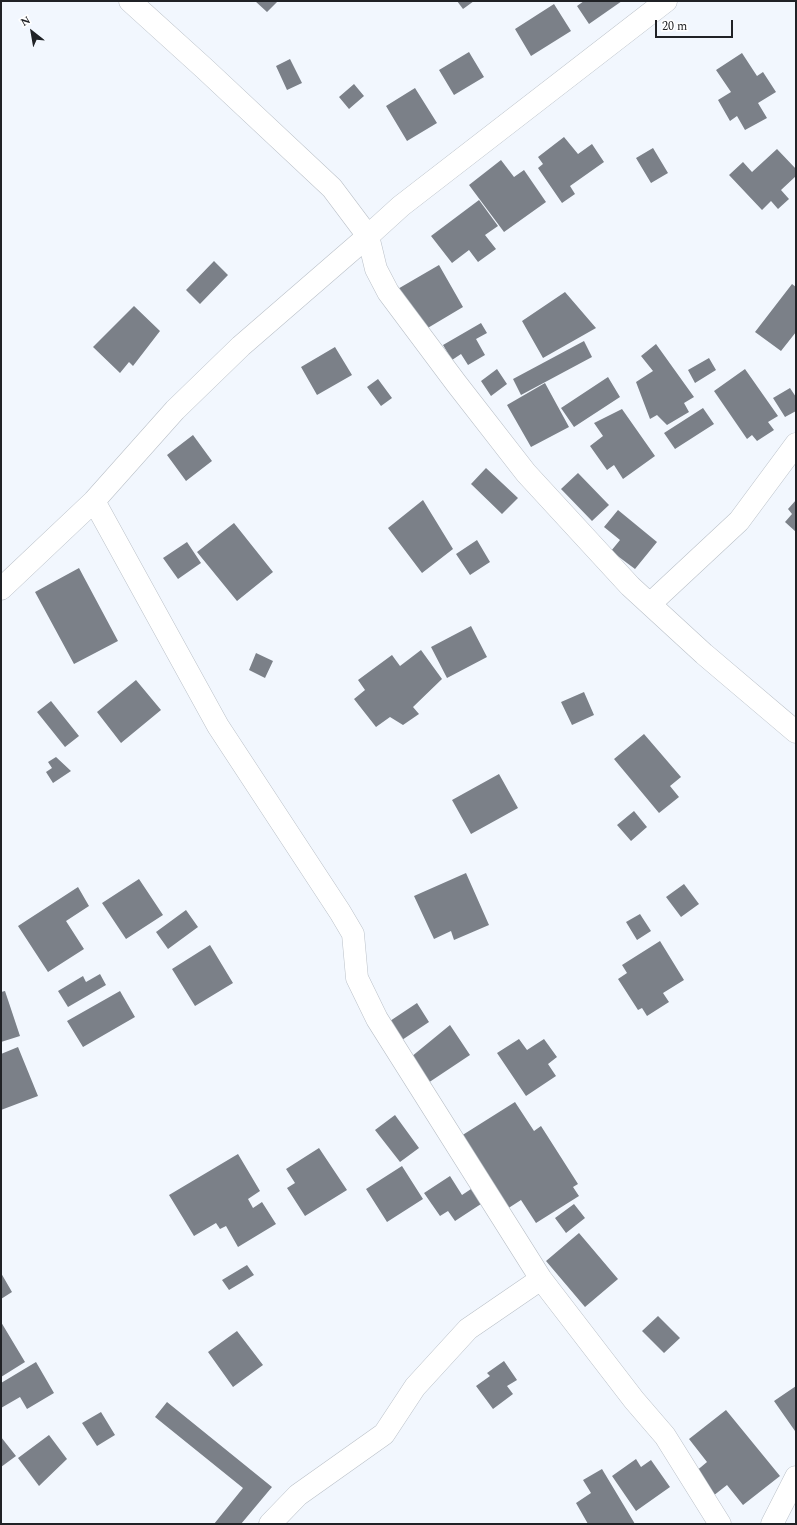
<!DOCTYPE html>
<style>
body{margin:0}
#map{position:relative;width:797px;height:1525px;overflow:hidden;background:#f2f7fe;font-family:Spectral,serif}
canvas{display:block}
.frame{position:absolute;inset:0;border:2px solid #202226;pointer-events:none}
.north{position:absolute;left:12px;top:12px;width:40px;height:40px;-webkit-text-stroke:3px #fff;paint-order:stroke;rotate:329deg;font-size:11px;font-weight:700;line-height:16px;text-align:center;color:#202226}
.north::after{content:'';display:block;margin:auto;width:14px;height:18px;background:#202226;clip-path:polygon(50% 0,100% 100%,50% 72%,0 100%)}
.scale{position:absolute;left:655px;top:20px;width:78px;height:18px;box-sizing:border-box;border:2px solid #202226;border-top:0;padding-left:5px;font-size:12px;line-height:14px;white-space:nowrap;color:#202226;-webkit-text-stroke:3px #fff;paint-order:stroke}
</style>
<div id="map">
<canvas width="797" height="1525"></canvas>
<div class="frame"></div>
<div class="north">N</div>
<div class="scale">20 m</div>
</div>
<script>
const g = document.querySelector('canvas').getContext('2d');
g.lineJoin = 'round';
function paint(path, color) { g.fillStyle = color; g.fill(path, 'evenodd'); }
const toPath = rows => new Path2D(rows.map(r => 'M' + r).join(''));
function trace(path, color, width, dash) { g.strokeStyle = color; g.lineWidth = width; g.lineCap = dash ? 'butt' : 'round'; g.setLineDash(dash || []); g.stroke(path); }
paint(toPath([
 [255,1,278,1,267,12],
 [457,1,474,1,463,9],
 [584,1,622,1,589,24,577,6],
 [554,4,571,31,531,56,515,29],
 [469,52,484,77,454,95,439,70],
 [742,53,757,76,763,72,776,92,758,103,767,118,745,130,737,116,730,121,718,100,731,92,716,70],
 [290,59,302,83,287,90,276,66],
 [354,84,364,96,349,109,339,97],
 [415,88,437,123,407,141,386,106],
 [564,137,578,154,592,144,604,162,570,186,575,194,562,203,538,168,543,164,538,157],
 [653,148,668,173,651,183,636,158],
 [777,149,796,169,796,176,781,190,789,199,778,209,771,201,762,210,729,175,743,162,752,172],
 [501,160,514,177,524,170,546,202,504,232,469,185],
 [479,200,498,226,485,235,496,249,478,262,469,250,452,263,431,236],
 [214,261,228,275,200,304,186,290],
 [439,265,463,307,421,332,396,290],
 [792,284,796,287,796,332,781,351,755,332],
 [565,292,596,328,543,358,522,321],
 [134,306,160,331,133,366,129,362,120,373,93,347],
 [481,323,487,333,476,339,485,355,468,365,461,354,452,360,443,345],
 [584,341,592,357,521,395,513,379],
 [656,344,694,397,684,403,689,412,667,425,657,415,650,419,636,382,653,371,641,356],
 [335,347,352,375,317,395,301,367],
 [709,358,716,370,695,383,688,370],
 [497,369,507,384,491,396,481,381],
 [745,369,778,416,768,422,774,430,757,441,752,435,747,439,714,391],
 [608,377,620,397,574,427,561,408],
 [378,379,392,398,381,406,367,387],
 [545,383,569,427,531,447,507,405],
 [790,388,796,397,796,411,785,417,773,398],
 [703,408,714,424,675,449,664,433],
 [622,409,655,456,623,479,614,465,607,470,590,446,603,436,594,423],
 [193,435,212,461,186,481,167,455],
 [486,468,518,498,502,514,471,484],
 [578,473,609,505,592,521,561,489],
 [423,500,453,549,422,573,388,528],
 [796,500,796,532,785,522,792,514,788,509],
 [618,510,657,542,635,569,611,551,620,540,604,527],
 [234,523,273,572,237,601,197,552],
 [477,540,490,562,470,575,456,554],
 [187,542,201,563,178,579,163,558],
 [79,568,118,641,74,664,35,592],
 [471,626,487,657,447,678,431,647],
 [421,650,442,679,413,707,419,714,403,725,390,717,376,727,354,699,365,690,358,680,392,655,400,666],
 [256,653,273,661,265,678,249,670],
 [136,680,161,710,121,743,97,712],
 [584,692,594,715,572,725,561,702],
 [51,701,79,736,65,747,37,712],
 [644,734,681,777,670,786,679,797,659,813,614,759],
 [56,757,71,771,53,783,46,772,52,768,48,762],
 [499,774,518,808,471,834,452,800],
 [634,811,647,827,631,841,617,825],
 [466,873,489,925,454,940,451,931,434,939,414,896],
 [139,879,163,915,126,939,102,903],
 [684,884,699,904,681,917,666,897],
 [78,887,89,906,66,921,84,949,48,972,18,926],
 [186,910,198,927,168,949,156,932],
 [640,914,651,931,637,940,626,922],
 [660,941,684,980,663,993,669,1002,647,1016,642,1008,638,1010,618,979,627,973,622,965],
 [210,945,233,983,195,1006,172,969],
 [100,974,106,985,68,1007,58,991,83,976,86,982],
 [5,991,20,1036,1,1042,1,992],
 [120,991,135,1017,83,1047,67,1021],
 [417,1003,429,1022,396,1044,384,1025],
 [450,1025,470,1055,428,1083,411,1057],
 [519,1039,527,1050,544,1039,557,1057,548,1064,556,1076,526,1096,497,1053],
 [18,1047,38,1096,1,1110,1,1054],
 [515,1102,534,1131,541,1126,578,1184,573,1187,579,1196,536,1223,521,1200,507,1209,461,1136],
 [395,1115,419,1148,400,1162,375,1130],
 [319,1148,347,1190,305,1216,287,1188,295,1183,286,1169],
 [238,1154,260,1191,248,1199,253,1208,262,1202,276,1224,238,1247,226,1226,220,1229,216,1223,194,1236,169,1195],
 [402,1166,423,1199,387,1222,366,1189],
 [450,1176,462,1195,471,1189,481,1204,455,1221,448,1211,440,1216,424,1193],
 [574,1204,585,1218,566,1233,555,1218],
 [579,1233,618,1279,585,1307,546,1261],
 [247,1265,254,1275,229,1290,222,1280],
 [1,1273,12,1292,1,1299],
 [658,1316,680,1338,664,1353,642,1331],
 [1,1322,25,1362,1,1377],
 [237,1331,263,1365,233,1387,208,1352],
 [504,1361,517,1380,507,1386,513,1394,493,1409,476,1386,490,1376,487,1373],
 [36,1362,54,1393,27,1409,20,1397,1,1408,1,1383],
 [796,1386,796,1430,795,1431,774,1401],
 [167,1402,272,1487,241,1524,214,1524,243,1488,155,1417],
 [726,1410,780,1476,743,1505,727,1485,713,1496,695,1472,707,1462,689,1439],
 [101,1412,115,1435,97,1446,82,1423],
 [49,1435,67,1459,39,1486,18,1458],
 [1,1437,16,1456,1,1467],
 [636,1459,641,1467,651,1460,670,1487,636,1511,612,1476],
 [602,1469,635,1524,588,1524,576,1503,591,1493,583,1480]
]), '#7b8088');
const minor = toPath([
 [130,1,205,69,332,188,368,236,376,269,388,292,456,383,526,473,630,586,704,654,796,732],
 [94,501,218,726,340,912,353,934,357,978,377,1019,541,1279,634,1400,665,1436,720,1524],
 [1,589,94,501,175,410,241,346,368,236,401,206,666,1],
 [650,604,739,521,796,444],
 [270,1524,298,1495,384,1434,415,1387,468,1329,541,1279],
 [772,1524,796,1477]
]);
trace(minor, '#bac0c8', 23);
trace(minor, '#fff', 22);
</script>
